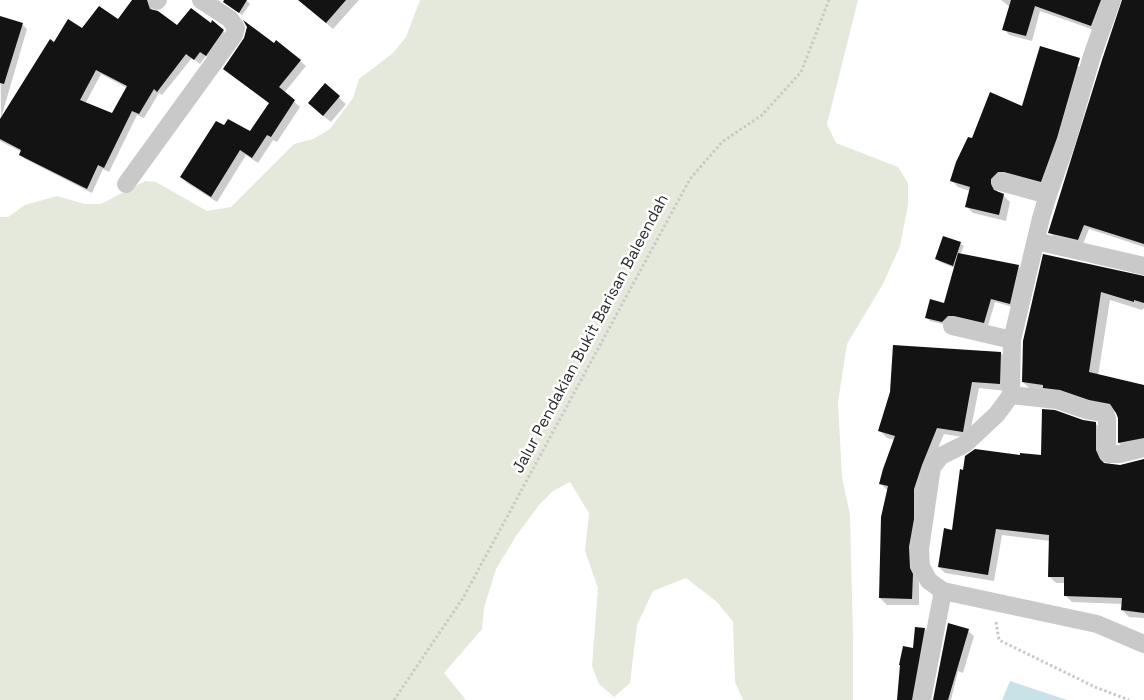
<!DOCTYPE html>
<style>
body{margin:0}
canvas{display:block;background:#fff}
</style>
<canvas width="1144" height="700"></canvas>
<script>
const g = document.querySelector('canvas').getContext('2d');
g.lineJoin = 'round';
function paint(path, color) { g.fillStyle = color; g.fill(path, 'evenodd'); }
const toPath = rows => new Path2D(rows.map(r => 'M' + r).join(''));
function trace(path, color, width, dash) { g.strokeStyle = color; g.lineWidth = width; g.lineCap = dash ? 'butt' : 'round'; g.setLineDash(dash || []); g.stroke(path); }
function label(font, color, halo, rows, align = 'center') {
  g.font = font + ' "Space Grotesk",sans-serif'; g.lineWidth = 5; g.setLineDash([]); g.textBaseline = 'middle'; g.strokeStyle = halo; g.fillStyle = color; for (const [text, x, y, turn = 0] of rows) {
    g.save(); g.translate(x, y); g.rotate((+turn || 0) * Math.PI / 180); g.textAlign = isNaN(turn) ? turn : align; if (halo) g.strokeText(text, 0, 0); g.fillText(text, 0, 0); g.restore();
  }
}
paint(toPath([
 [420,0,858,0,827,124,836,143,898,167,908,183,908,205,900,246,883,284,847,344,838,402,842,477,850,515,853,638,853,700,743,700,735,682,733,622,717,602,686,578,653,591,637,625,630,683,614,697,599,684,592,666,598,588,585,551,589,513,570,482,553,491,539,505,516,536,496,569,484,608,482,629,444,673,466,700,0,700,0,217,8,217,25,205,57,196,85,204,101,204,145,181,156,182,207,211,231,207,294,144,313,139,330,129,353,98,359,79,393,53,406,37]
]), '#e5e9db');
paint(toPath([
 [1010,681,1067,700,1002,700]
]), '#c8e2e7');
paint(toPath([
 [133,0,153,0,151,3,152,11,178,27,211,25,213,22,228,36,211,60,206,56,200,64,192,58,162,95,159,93,144,118,137,115,109,172,103,169,92,193,25,159,20,154,22,152,0,141,0,123,55,44,83,29,119,21],
 [101,74,127,88,112,114,85,104],
 [226,0,246,0,250,4,242,15,228,5],
 [299,0,359,0,333,29],
 [1001,0,1110,0,1097,31,1040,11,1032,41,1009,35,1004,29,1010,7],
 [0,18,22,24,27,29,1,118],
 [274,45,300,61,306,66,284,93,300,107,277,142,273,140,258,163,246,155,217,202,187,183,181,177,224,127,251,132,270,104,224,69],
 [1078,66,1085,72,1048,188,997,186,997,192,1003,195,1010,202,1006,221,973,213,967,207,970,191,958,187,951,180,973,140,1023,107],
 [325,85,346,104,331,122,316,110],
 [1144,95,1144,247,1089,229,1083,244,1055,237,1050,233],
 [960,243,964,246,960,255,1018,266,1022,270,1013,307,995,302,988,326,947,325,930,321,926,317,945,305,955,268,940,262,937,259],
 [1044,255,1144,277,1144,308,1142,310,1110,300,1098,376,1144,387,1144,448,1127,451,1119,443,1119,417,1116,412,1032,391,1023,382],
 [1001,353,1008,361,1007,391,979,388,969,438,944,434,928,472,917,576,919,582,919,605,887,605,880,598,888,491,881,484,895,440,887,438,880,431],
 [1082,421,1096,424,1103,431,1103,458,1105,465,1120,466,1144,460,1144,618,1129,617,1122,610,1123,604,1072,602,1065,595,1065,583,1056,583,1049,576,1050,541,1002,535,994,581,945,573,938,566,953,531,1021,456,1042,456],
 [925,629,930,634,917,700,899,700,914,650],
 [968,631,974,636,963,673,958,671,951,700,934,700]
]), '#0003');
paint(toPath([
 [132,0,147,0,150,9,158,11,177,25,191,8,211,23,212,20,224,30,206,56,200,52,194,60,186,54,157,92,154,89,139,114,132,111,104,168,98,165,87,189,19,155,21,150,0,139,0,119,50,39,54,42,68,19,82,28,99,6,118,19],
 [96,70,127,86,112,113,80,100],
 [224,0,247,0,239,13,223,2],
 [298,0,346,0,326,23],
 [1011,0,1101,0,1091,26,1035,6,1026,36,1002,30],
 [1122,0,1144,0,1144,244,1084,225,1078,240,1048,233,1102,60],
 [0,16,23,23,4,84,0,83],
 [243,20,274,43,276,40,301,60,279,87,295,100,271,137,267,135,252,158,240,150,211,197,180,177,216,121,224,125,228,119,250,131,269,103,223,69,244,38,247,27],
 [1040,46,1080,58,1057,138,1041,182,1004,172,998,172,991,179,991,184,994,190,1004,194,999,215,965,207,970,187,950,181,956,162,968,137,972,138,990,92,1022,106],
 [325,83,340,96,323,116,308,103],
 [943,236,961,242,953,266,935,259],
 [958,253,1019,265,1010,304,991,299,984,323,954,316,948,316,942,322,925,318,930,299,944,303],
 [1043,254,1144,276,1144,303,1134,300,1134,302,1101,292,1089,372,1144,385,1144,438,1118,443,1118,418,1116,413,1110,404,1089,400,1060,390,1043,388,1043,385,1022,382,1023,341],
 [893,345,1001,352,1000,384,972,382,963,432,937,428,922,465,914,489,914,519,909,547,910,568,913,574,912,599,879,598,881,517,888,486,879,484,883,469,895,436,878,431,890,392],
 [1042,409,1055,410,1083,420,1096,422,1096,450,1100,459,1104,463,1120,465,1144,459,1144,613,1121,610,1122,598,1064,596,1064,577,1048,577,1049,535,996,529,988,575,938,567,944,528,952,530,960,469,963,470,965,456,975,449,1020,455,1020,453,1041,455],
 [948,623,969,629,948,700,933,700],
 [915,627,925,628,912,700,897,700,900,665,899,665,903,646,913,648]
]), '#131313');
trace(toPath([
 [996,622,999,640,1095,687,1129,700],
 [394,700,463,598,690,179,722,142,762,115,801,72,829,0]
]), '#c9c9c9', 3, [2.5, 2.5]);
trace(toPath([
 [1112,0,1092,56,1067,141,1048,195,1041,218,1012,340,1011,395,997,414,965,444,941,456,932,467,920,549,921,567,929,581,943,591,1097,624,1144,644],
 [157,1,158,0],
 [1001,182,1048,195],
 [126,184,234,35,236,28,230,19,201,0],
 [1036,241,1144,266],
 [952,326,1012,340],
 [1011,395,1057,400,1086,410,1104,413,1107,418,1107,450,1109,454,1120,454,1144,448],
 [922,700,943,591]
]), '#c9c9c9', 18);
label('16px', '#2c2c2c', '#fff', [
 ["Jalur Pendakian Bukit Barisan Baleendah",591,334,-62]
]);
</script>
